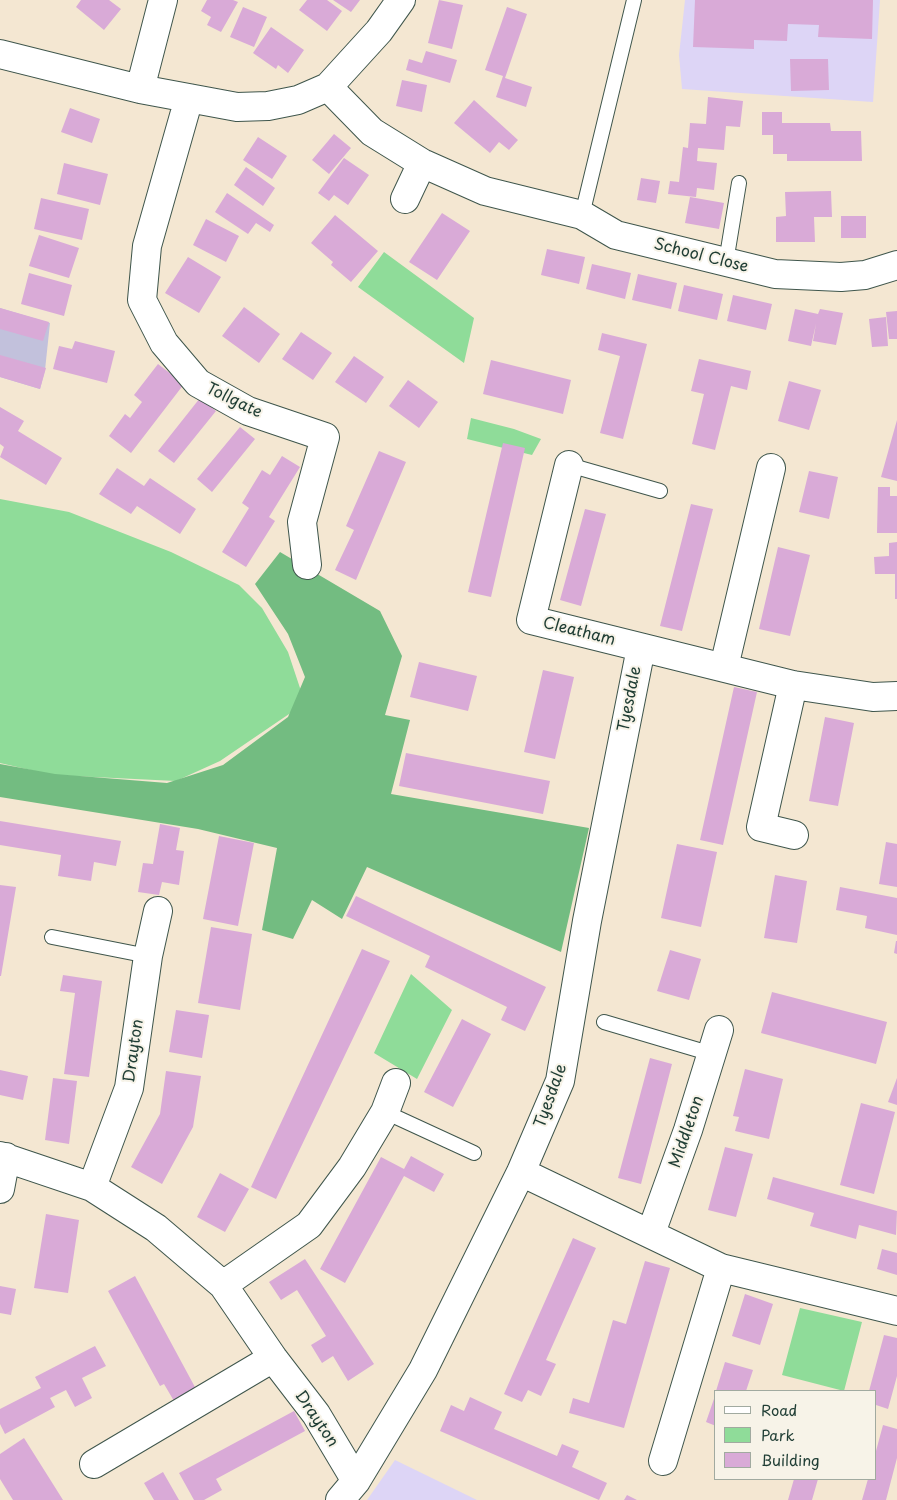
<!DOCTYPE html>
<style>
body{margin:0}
#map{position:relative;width:897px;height:1500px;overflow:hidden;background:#f4e7d2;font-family:"Playpen Sans",sans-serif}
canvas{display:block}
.legend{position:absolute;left:714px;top:1390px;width:162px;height:90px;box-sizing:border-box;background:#f7f3e8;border:1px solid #a1aaa0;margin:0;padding:6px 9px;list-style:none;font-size:15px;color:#1f3d34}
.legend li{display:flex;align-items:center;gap:10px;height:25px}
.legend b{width:25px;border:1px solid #a1aaa0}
</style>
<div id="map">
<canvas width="897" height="1500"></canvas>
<ul class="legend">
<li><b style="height:6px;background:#fff"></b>Road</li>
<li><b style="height:14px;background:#8fdc99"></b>Park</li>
<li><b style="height:14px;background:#d9aad7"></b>Building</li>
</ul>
</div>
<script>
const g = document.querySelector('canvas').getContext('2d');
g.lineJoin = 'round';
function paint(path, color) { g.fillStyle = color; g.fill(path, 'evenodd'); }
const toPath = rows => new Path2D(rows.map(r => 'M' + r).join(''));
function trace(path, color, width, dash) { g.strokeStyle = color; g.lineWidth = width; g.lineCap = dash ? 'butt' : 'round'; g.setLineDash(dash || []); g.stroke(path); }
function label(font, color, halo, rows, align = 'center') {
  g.font = font + ' "Playpen Sans",sans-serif'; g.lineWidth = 4; g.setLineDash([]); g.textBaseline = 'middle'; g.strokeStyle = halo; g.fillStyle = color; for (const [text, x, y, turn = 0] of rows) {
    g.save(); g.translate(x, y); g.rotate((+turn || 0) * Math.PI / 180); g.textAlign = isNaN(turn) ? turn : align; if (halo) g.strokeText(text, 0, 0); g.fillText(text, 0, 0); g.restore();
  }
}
paint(toPath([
 [685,0,880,0,873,102,682,89,679,55],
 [395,1460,477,1500,367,1500]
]), '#ddd5f6');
paint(toPath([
 [0,308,50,323,45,370,40,389,0,377]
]), '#c2c1dc');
paint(toPath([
 [384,252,474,318,464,363,358,287],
 [471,418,514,429,541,439,532,455,467,439],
 [0,499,69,512,171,552,239,585,262,608,288,652,301,691,292,712,220,761,176,781,52,775,0,763],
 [411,974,452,1010,417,1079,374,1053],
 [800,1308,862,1322,844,1391,782,1375]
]), '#8fdc99');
paint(toPath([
 [280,552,380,611,402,656,385,715,410,720,391,794,589,828,561,952,367,867,342,919,312,900,293,939,262,930,277,848,198,829,0,797,0,764,55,774,167,783,223,765,288,717,305,677,288,634,255,584]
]), '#73bc81');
paint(toPath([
 [81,0,109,0,121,9,104,30,76,7],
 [207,0,233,0,238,2,221,32,207,25,211,17,201,11],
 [307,0,327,0,342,11,327,31,299,10],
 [333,0,360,0,351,12],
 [439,0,463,5,452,49,428,43],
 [695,0,873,0,872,39,818,37,819,25,788,24,787,41,754,40,754,49,693,47],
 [243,7,267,17,254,47,230,37],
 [507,7,527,14,505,78,532,87,526,107,496,97,503,76,485,70],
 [271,27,304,50,288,73,278,65,276,69,253,53],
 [426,51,457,60,450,83,406,70,409,59,422,63],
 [790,59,828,59,829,90,791,91],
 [402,80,427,85,422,112,396,106],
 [708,97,743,101,740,127,726,126,724,150,698,148,697,161,717,163,714,190,697,188,696,197,668,194,670,181,679,182,683,147,688,148,690,123,706,124],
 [474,100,518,140,509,150,499,142,490,153,454,123],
 [70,108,100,119,92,143,61,132],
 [762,112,782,112,782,123,830,123,831,131,861,131,862,161,787,161,787,154,773,154,773,135,762,135],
 [334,134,351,148,329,174,312,160],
 [258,137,287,156,272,179,243,160],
 [344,158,369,175,348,205,334,195,329,201,318,193],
 [64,163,108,174,100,205,57,194],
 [246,167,275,188,263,206,234,185],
 [641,178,660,181,656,203,637,200],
 [831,191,832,217,814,217,815,242,776,242,776,217,786,216,785,192],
 [227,193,274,225,270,232,256,223,248,234,215,212],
 [690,197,724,203,719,229,685,223],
 [41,198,89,209,82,240,34,229],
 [442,213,470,231,437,280,409,262],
 [335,215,378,251,351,282,331,265,333,262,311,243],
 [841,216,866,216,866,238,841,238],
 [206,219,239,236,226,262,193,245],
 [39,235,79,248,69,278,29,266],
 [547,249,585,257,579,284,541,275],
 [188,257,221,277,199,313,165,293],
 [592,264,631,273,625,299,586,289],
 [29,273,72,285,64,316,21,304],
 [638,274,677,283,671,309,632,300],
 [684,285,723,294,717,320,678,311],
 [733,295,772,304,766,330,727,321],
 [244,307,280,334,259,363,222,336],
 [0,308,49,322,43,341,0,329],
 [795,309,818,314,820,309,843,313,836,345,813,341,816,324,811,346,788,341],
 [897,311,897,339,889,339,886,312],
 [886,317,888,346,872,347,869,319],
 [301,332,332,353,313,380,282,359],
 [602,333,647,344,623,439,600,433,620,356,598,350],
 [75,341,115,351,107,383,53,369,59,346,72,349],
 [0,355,46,368,40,389,0,377],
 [354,356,384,377,366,403,335,382],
 [699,359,751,371,747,390,731,386,715,450,692,444,704,394,691,391],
 [491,360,571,380,563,414,483,394],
 [158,364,184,384,131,453,109,436,125,414,130,418,142,402,134,395],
 [408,380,438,402,419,428,389,406],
 [789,381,821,390,809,430,778,421],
 [200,398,216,411,174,463,158,451],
 [0,407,24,421,18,431,62,458,46,485,0,457,4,447,0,444],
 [897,420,897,481,881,477],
 [240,427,255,439,212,492,197,479],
 [503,443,525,448,491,597,468,592],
 [379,451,406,462,356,580,335,570,354,530,346,526],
 [282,456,300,467,269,517,275,521,246,567,222,552,249,508,242,503,262,470,270,475],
 [117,468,144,486,150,478,196,509,180,534,137,506,131,514,99,494],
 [809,471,838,477,829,519,799,512],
 [878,487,890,487,890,496,897,496,897,533,877,533],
 [691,504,713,509,682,631,660,626],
 [585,509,606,514,581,606,560,600],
 [897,542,897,599,895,599,895,574,875,574,874,557,889,556,889,543],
 [778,547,810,555,790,636,759,629],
 [419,662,477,676,468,711,410,697],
 [543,670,574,677,555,759,524,752],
 [734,687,757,692,723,845,700,840],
 [825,717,854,723,838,806,809,801],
 [406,753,550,781,543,814,399,786],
 [0,821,121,841,116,866,94,862,91,881,58,876,61,855,0,845],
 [160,824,180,828,176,850,184,851,179,885,162,882,159,895,138,892,143,863,153,864],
 [219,836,254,843,238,926,203,919],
 [886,842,897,844,897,887,879,884],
 [677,844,717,852,701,927,661,918],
 [775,875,807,881,797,943,764,938],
 [0,885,16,887,1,976,0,976],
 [840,887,897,898,897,935,865,928,867,916,836,910],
 [356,896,546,987,525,1031,501,1020,507,1007,425,967,430,956,346,916],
 [211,927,252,934,240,1010,198,1003],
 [896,941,897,941,897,954,894,953],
 [362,949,390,961,276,1199,251,1187],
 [670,950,701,959,689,1000,657,991],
 [63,975,102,981,89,1077,64,1074,75,993,60,991],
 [772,992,887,1022,876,1064,761,1033],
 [176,1010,209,1015,202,1058,169,1052],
 [462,1019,491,1034,453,1107,424,1092],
 [650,1058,672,1064,641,1184,618,1178],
 [745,1069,783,1079,769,1139,735,1131,739,1117,733,1116],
 [0,1070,28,1076,23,1100,0,1095],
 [166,1071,201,1076,193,1127,162,1184,131,1167,160,1114],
 [53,1078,77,1081,69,1144,45,1140],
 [897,1078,897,1105,888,1102],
 [861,1103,895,1112,874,1194,840,1185],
 [725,1147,753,1154,736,1217,708,1210],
 [411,1156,444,1174,434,1192,404,1176,345,1283,320,1269,381,1157,404,1169],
 [220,1173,249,1189,225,1232,197,1217],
 [773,1177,897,1211,896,1235,859,1225,856,1239,810,1226,814,1213,767,1199],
 [46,1214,79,1220,68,1293,34,1288],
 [573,1238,596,1248,546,1360,556,1364,541,1396,528,1390,522,1402,504,1394],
 [882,1249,897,1253,897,1275,877,1269],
 [305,1259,374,1364,348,1381,333,1356,322,1363,311,1345,326,1336,297,1290,281,1300,269,1282],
 [645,1261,670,1268,624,1428,569,1413,573,1398,589,1403,613,1320,626,1324],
 [135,1276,196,1389,174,1401,164,1384,160,1386,108,1291],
 [0,1286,16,1289,11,1315,0,1313],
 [745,1294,773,1304,760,1345,732,1336],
 [884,1335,897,1338,897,1376,888,1409,876,1405,876,1391,869,1391],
 [95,1346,106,1366,82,1378,92,1398,75,1407,66,1390,50,1398,55,1407,5,1434,0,1424,0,1409,41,1388,35,1377],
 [725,1362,753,1370,746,1391,716,1391],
 [716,1393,716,1426,706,1422],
 [470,1397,502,1412,494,1429,557,1456,562,1444,579,1451,572,1467,607,1483,599,1500,440,1431,451,1405,464,1411],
 [294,1411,305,1431,216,1479,222,1490,204,1500,194,1500,179,1473],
 [883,1425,897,1429,897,1458,886,1500,862,1500,868,1479,876,1479,876,1451],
 [24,1438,63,1500,13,1500,0,1479,0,1454],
 [163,1472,179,1500,154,1500,144,1483],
 [794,1479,818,1479,812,1500,788,1500],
 [627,1495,637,1500,624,1500]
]), '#d9aad7');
const service = toPath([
 [582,215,634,0],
 [726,262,739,183],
 [569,465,660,491],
 [52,937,148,956],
 [604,1022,712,1054],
 [385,1112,474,1153]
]);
const minor = toPath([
 [0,54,140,89,237,107,268,106,298,100,328,87,379,31,401,0],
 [328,87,372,132,422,163,485,191,582,215,616,235,775,274,841,277,865,275,897,265],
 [140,89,163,0],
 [189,98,147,246,142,300,164,343,198,383,248,411,325,437,302,522,307,565],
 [405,199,422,163],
 [569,465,531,620,793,685,873,697,897,696],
 [724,667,771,468],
 [793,685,761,827,794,835],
 [0,1156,92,1187,156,1228,223,1285,273,1358,316,1414,356,1481],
 [521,1172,721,1268,897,1311],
 [92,1187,129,1088,148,956,158,911],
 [0,1189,6,1157],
 [651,1233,688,1130,719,1030],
 [223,1285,309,1225,352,1167,385,1112,396,1083],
 [663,1461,721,1268],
 [94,1464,273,1358],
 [340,1500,356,1481,423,1370,521,1172,560,1081,587,921,641,648]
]);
trace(service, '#3f564c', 16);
trace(minor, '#3f564c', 30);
trace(service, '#fff', 14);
trace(minor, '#fff', 28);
label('16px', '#1f3d34', '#f7f3e8', [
 ["School Close",701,256,14],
 ["Tollgate",234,401,26],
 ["Cleatham",579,632,14],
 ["Tyesdale",630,699,-79],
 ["Drayton",134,1051,-82],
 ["Tyesdale",551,1096,-70],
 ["Middleton",687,1132,-71],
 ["Drayton",316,1419,56]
]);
</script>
